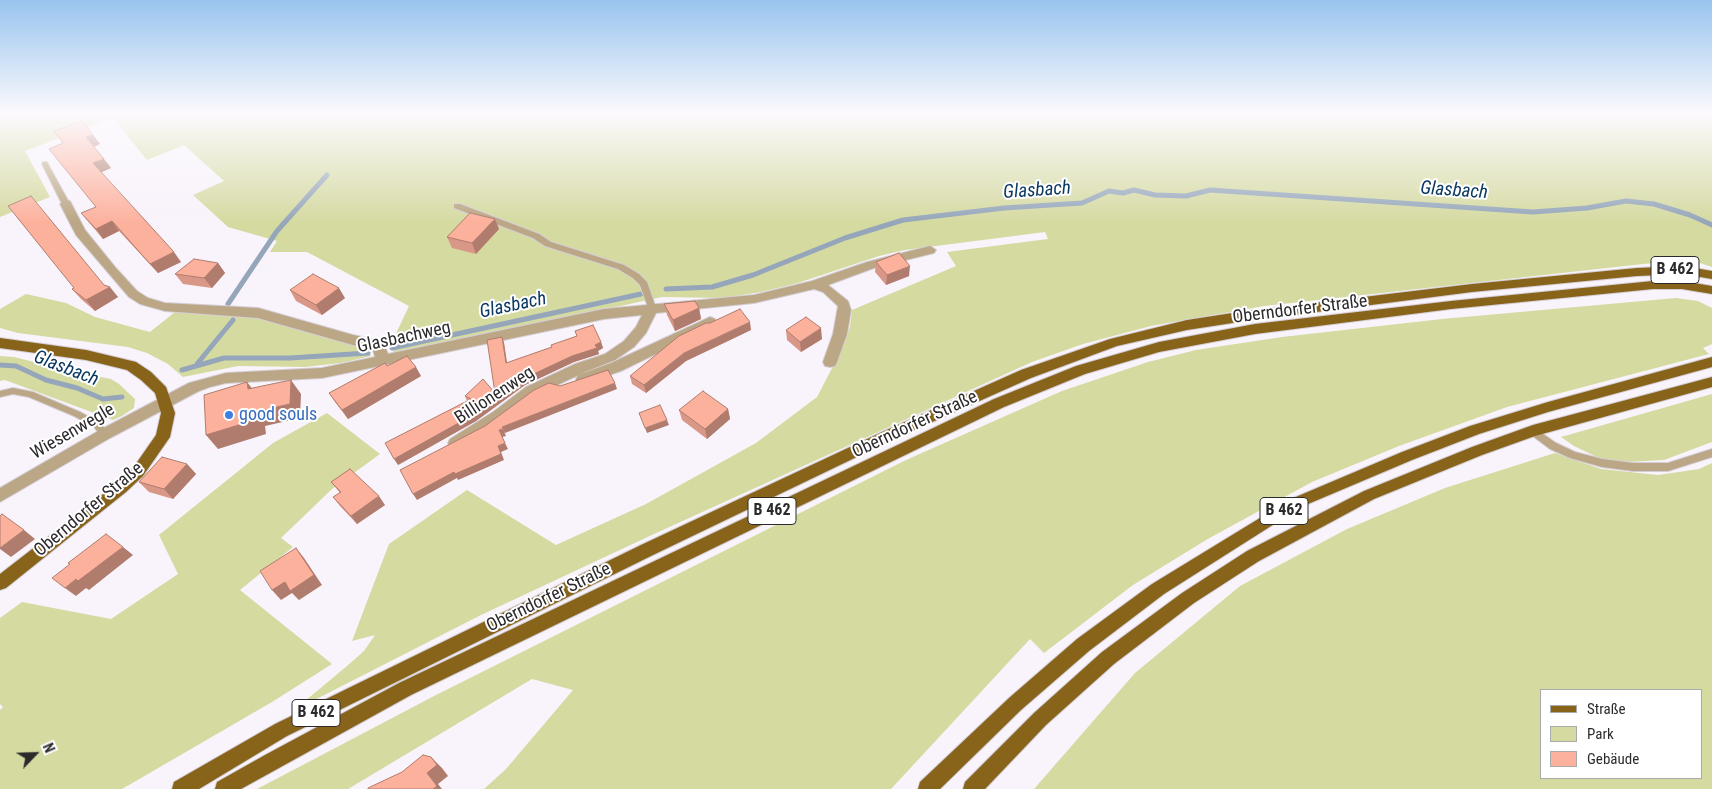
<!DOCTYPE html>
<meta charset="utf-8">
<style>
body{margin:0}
#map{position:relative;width:1712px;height:789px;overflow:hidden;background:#f9f3fb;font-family:"Roboto Condensed",sans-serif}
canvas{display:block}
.legend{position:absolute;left:1540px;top:689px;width:162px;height:90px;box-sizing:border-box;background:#fff;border:1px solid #abaaab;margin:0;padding:6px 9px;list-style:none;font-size:15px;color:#2c2a2d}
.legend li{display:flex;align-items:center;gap:10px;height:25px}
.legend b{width:25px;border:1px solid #abaaab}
.north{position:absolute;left:10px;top:729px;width:50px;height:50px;-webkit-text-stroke:4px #fff;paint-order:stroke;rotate:66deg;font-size:14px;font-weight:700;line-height:20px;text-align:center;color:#2c2a2d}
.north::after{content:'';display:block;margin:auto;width:18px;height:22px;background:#2c2a2d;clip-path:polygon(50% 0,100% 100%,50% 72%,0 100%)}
</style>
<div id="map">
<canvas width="1712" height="789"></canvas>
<ul class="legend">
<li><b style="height:6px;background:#88631a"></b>Straße</li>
<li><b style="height:14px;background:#d5daa1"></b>Park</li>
<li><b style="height:14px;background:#fcb19d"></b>Gebäude</li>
</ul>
<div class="north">N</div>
</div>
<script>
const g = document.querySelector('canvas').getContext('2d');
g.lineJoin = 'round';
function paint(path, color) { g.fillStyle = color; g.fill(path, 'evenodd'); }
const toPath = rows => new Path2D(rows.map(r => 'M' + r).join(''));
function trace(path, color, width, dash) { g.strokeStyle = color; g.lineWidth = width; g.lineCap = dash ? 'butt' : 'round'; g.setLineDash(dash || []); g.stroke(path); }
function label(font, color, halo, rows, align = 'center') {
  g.font = font + ' "Roboto Condensed",sans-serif'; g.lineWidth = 4; g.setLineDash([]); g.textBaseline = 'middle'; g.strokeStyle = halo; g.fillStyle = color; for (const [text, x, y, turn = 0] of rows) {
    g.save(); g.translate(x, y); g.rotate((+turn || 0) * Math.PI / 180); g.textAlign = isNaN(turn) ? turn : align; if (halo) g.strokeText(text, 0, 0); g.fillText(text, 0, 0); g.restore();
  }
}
paint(toPath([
 [0,113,1712,113,1712,267,1697,262,1681,261,1643,264,1264,306,1151,326,1083,344,1032,362,654,534,481,615,293,711,347,666,364,651,375,635,352,641,389,544,467,490,556,545,646,504,756,443,817,397,843,347,850,327,852,310,956,266,947,252,1048,239,1045,232,905,250,879,256,798,283,761,292,723,298,662,297,394,355,392,342,409,306,307,252,270,252,277,241,228,227,193,195,224,181,184,145,147,160,113,118,25,151,50,197,0,217],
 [26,294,66,303,95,317,150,332,175,312,254,317,323,337,366,347,371,356,341,363,305,367,238,366,183,377,168,364,147,353,128,347,18,333,0,328,0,309],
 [1676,298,1698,301,1712,308,1712,344,1703,348,1709,354,1507,407,1399,446,1312,482,1206,540,1133,585,1044,653,1030,639,891,789,484,789,506,769,573,690,532,679,348,789,257,789,436,695,906,460,1062,391,1148,362,1196,350,1282,337,1442,319],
 [0,356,14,357,66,370,63,374,71,375,75,372,111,379,119,384,135,399,134,408,122,416,113,420,5,380,0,381],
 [1712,394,1712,442,1664,460,1626,462,1601,459,1574,446,1561,437],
 [327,413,380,454,332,489,281,538,293,547,240,590,332,664,272,702,122,789,0,789,0,710,3,707,0,704,0,618,22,602,111,619,178,574,159,535,273,443],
 [1555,453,1601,469,1658,475,1699,469,1712,463,1712,789,1034,789,1135,673,1240,586,1347,529,1445,488],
 [1701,690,1701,778,1541,778,1541,690]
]), '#d5daa1');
trace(toPath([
 [666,289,712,287,753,275,845,238,903,220,1004,208,1082,203,1109,191,1123,193,1134,190,1155,195,1186,196,1210,190,1533,212,1587,208,1626,201,1654,204,1690,215,1712,225],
 [228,304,277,231,327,175],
 [392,348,641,294],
 [197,364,233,320],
 [0,365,16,366,46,380,77,388,103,399,122,397],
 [182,370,224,358,290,358,368,353]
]), '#95a6ba', 5);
const service = toPath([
 [43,162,47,162,48,164,70,204,69,206,63,206,42,164,43,162],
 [454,204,460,204,539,234,551,242,624,265,639,274,647,282,656,308,652,311,649,310,640,285,633,278,618,269,545,246,533,238,454,208,454,204],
 [13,388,33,392,80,412,100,423,110,434,108,437,105,438,102,437,94,427,74,416,29,397,13,394,0,397,0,391,13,388],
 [1533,427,1556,443,1575,452,1602,459,1633,463,1668,463,1712,449,1712,457,1668,471,1633,471,1602,467,1570,458,1550,449,1530,434,1528,431,1530,428,1533,427]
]);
const minor = toPath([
 [66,200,70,201,85,230,115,267,137,291,148,298,165,303,258,308,353,335,377,340,384,344,388,354,604,309,754,295,812,281,867,262,930,246,936,250,934,253,874,268,828,285,848,301,851,310,847,334,837,362,835,366,830,367,825,366,823,362,833,334,838,306,823,292,814,289,754,303,656,313,646,333,634,347,615,360,585,372,536,395,503,420,460,447,455,449,450,447,448,443,450,439,493,412,526,387,575,364,605,354,624,341,636,327,642,315,604,319,322,378,226,383,210,387,199,391,110,438,0,502,0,488,100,430,189,383,226,373,322,368,375,357,373,350,369,347,353,345,258,318,165,311,140,304,129,297,76,235,60,204,66,200],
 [710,317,715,319,716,322,715,325,621,371,583,384,578,383,576,379,578,375,611,363,710,317]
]);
const primary = toPath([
 [1683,266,1712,271,1712,279,1683,274,1637,276,1472,292,1239,322,1187,330,1117,346,1031,378,892,440,653,555,287,736,199,789,172,789,174,782,275,724,641,545,882,432,1021,370,1110,339,1187,320,1239,312,1472,284,1637,268,1683,266],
 [1653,281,1682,281,1712,286,1712,294,1682,289,1653,289,1451,309,1255,334,1159,352,1085,374,1004,407,411,695,241,789,215,789,217,782,265,755,399,683,994,399,1076,366,1159,342,1255,324,1451,301,1653,281],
 [0,338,86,350,136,362,151,372,166,387,175,413,170,437,143,476,126,492,6,588,0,590,0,574,116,484,133,468,156,435,161,413,155,393,141,380,127,370,86,360,0,348,0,338],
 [1712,357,1712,367,1548,412,1479,434,1412,460,1301,507,1164,594,1089,651,1021,710,940,789,918,789,920,782,1009,698,1077,639,1152,584,1291,499,1402,452,1470,426,1548,402,1712,357],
 [1712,377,1712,387,1535,436,1482,455,1374,499,1259,561,1194,603,1114,664,1046,725,985,789,963,789,965,782,1034,713,1102,652,1182,593,1247,551,1364,491,1472,447,1533,425,1712,377]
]);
trace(service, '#d4cfd6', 2);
trace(minor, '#d4cfd6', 2);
trace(primary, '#d4cfd6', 2);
paint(service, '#bba685');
paint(minor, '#bba685');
paint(primary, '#88631a');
paint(toPath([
 [93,135,100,144,94,147,111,168,101,172,181,262,158,273,119,231,103,239,81,213,95,207],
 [495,219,499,229,476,254,452,248,447,237],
 [876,262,909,276,886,285,875,272],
 [218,263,225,273,212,288,183,284,175,274],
 [104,285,118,297,95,311,81,299,72,289],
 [290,290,345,298,322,315,296,301],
 [664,304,699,308,701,319,675,331,667,315],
 [751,330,686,361,646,393,632,384,630,376],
 [786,330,822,339,801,352,787,340],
 [575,331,601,342,603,348,598,351,599,354,574,362,525,385,476,421,398,465,467,401,465,396,495,393,502,337,504,343,507,363,552,347,577,336],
 [387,366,421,376,348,419,335,402,329,393],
 [728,409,730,419,707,439,682,420,679,410],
 [187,464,196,474,173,499,149,492,139,482],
 [331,482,385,505,357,524,340,506,333,497,340,493]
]), '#d99887');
paint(toPath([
 [93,135,100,144,93,147,86,137],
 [104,159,111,168,100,173,93,163],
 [495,219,499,229,476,254,472,243],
 [112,221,119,231,103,239,96,229],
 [174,252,181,262,158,273,150,264],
 [218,263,225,273,212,288,204,278],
 [910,266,909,276,886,285,887,275],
 [110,287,118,297,95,311,86,300],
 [339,288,345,298,322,315,316,305],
 [699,308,701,319,675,331,673,320],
 [750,322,751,330,686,361,646,393,644,385,684,353],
 [821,328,822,339,801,352,800,342],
 [502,337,504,343,508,370,506,363],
 [601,342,603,348,598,351,599,354,574,362,525,385,476,421,398,465,394,459,523,379],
 [416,367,421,376,348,419,342,410],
 [291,380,301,394,300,418,265,426,266,434,218,449,206,435],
 [247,382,258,396,248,389],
 [615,383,617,389,505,433,502,427],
 [728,409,730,419,707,439,705,429],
 [667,420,669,425,647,433,645,428],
 [503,429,506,436,502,437,499,430],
 [505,443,508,449,501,452,504,460,458,480,457,478,417,500,413,494,498,446],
 [187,464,196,474,173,499,164,489],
 [379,496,385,505,357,524,351,516],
 [24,530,35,539,11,557,0,549,0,548],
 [123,547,133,555,89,590,86,588,76,596,65,588,76,579],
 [296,548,304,558,322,585,299,600,292,593,281,600,272,590],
 [431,757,442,768,448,776,438,784,442,789,433,789,427,773]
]), '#b07c6e');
const building = toPath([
 [82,121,93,135,86,137,104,159,93,163,174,252,150,264,112,221,96,229,81,213,96,207,49,149,63,143,54,131,82,121],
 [31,196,104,285,110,287,86,300,72,289,74,288,8,206,31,196],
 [470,213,495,219,472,243,447,237,470,213],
 [899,253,910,266,887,275,876,262,899,253],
 [194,259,218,263,204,278,175,274,194,259],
 [313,274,339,288,316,305,290,290,313,274],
 [695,301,699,308,673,320,664,304,695,301],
 [740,309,750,322,684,353,644,385,630,376,679,336,706,323,710,323,740,309],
 [806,317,821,328,800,342,786,330,806,317],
 [593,325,601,342,595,345,597,348,572,356,523,379,473,415,394,459,385,443,471,399,465,396,483,379,495,393,487,340,502,337,506,363,552,347,551,345,577,336,575,331,593,325],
 [407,356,416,367,342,410,329,393,385,363,387,366,407,356],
 [608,370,615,383,502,427,503,429,499,430,505,443,498,446,501,454,455,474,454,472,413,494,400,470,485,426,534,390,549,383,560,386,608,370],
 [291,380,290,404,255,412,255,420,206,435,204,395,247,382,248,389,291,380],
 [703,391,728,409,705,429,679,410,703,391],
 [660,405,667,420,645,428,639,413,660,405],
 [162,457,187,464,164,489,139,482,162,457],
 [350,469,379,496,351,516,333,497,341,492,331,482,350,469],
 [2,514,24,530,0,548,0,516,2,514],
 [106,534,123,547,78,581,76,579,65,588,52,578,70,564,68,563,106,534],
 [296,548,314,575,290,591,285,582,272,590,260,571,296,548],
 [423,755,431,757,437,765,427,773,437,786,433,789,368,789,368,788,402,772,423,755]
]);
paint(building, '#fcb19d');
trace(building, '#b07c6e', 1);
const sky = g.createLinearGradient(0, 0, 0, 223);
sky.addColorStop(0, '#99c4ee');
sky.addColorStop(0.51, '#fcfafd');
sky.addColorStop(1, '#fcfafd00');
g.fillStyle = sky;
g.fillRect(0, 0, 1712, 223);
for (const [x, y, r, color] of [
 [229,415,5,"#3f7fe0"]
]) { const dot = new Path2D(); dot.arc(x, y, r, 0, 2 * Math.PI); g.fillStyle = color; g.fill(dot); trace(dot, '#fff', 2); }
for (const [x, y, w] of [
 [1675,270,48],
 [772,511,48],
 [1284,511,48],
 [316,713,48]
]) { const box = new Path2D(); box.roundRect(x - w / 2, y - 13.5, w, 27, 4); g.fillStyle = '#fff'; g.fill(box); trace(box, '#2c2a2d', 1); }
label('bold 16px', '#2c2a2d', null, [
 ["B 462",1675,270],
 ["B 462",772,511],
 ["B 462",1284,511],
 ["B 462",316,713]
]);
label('18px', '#2c2a2d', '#fff', [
 ["Oberndorfer Straße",1300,310,-7],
 ["Glasbachweg",404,338,-12],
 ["Billionenweg",495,396,-33],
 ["Oberndorfer Straße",915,425,-25],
 ["Wiesenwegle",73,432,-30],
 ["Oberndorfer Straße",89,510,-40],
 ["Oberndorfer Straße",549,598,-26]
]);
label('18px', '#366cbe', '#fff', [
 ["good souls",239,415]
], 'left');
label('italic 19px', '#0c3962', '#fff', [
 ["Glasbach",1037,191,-4],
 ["Glasbach",1454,191,4],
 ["Glasbach",513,306,-12],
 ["Glasbach",66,369,21]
]);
</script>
